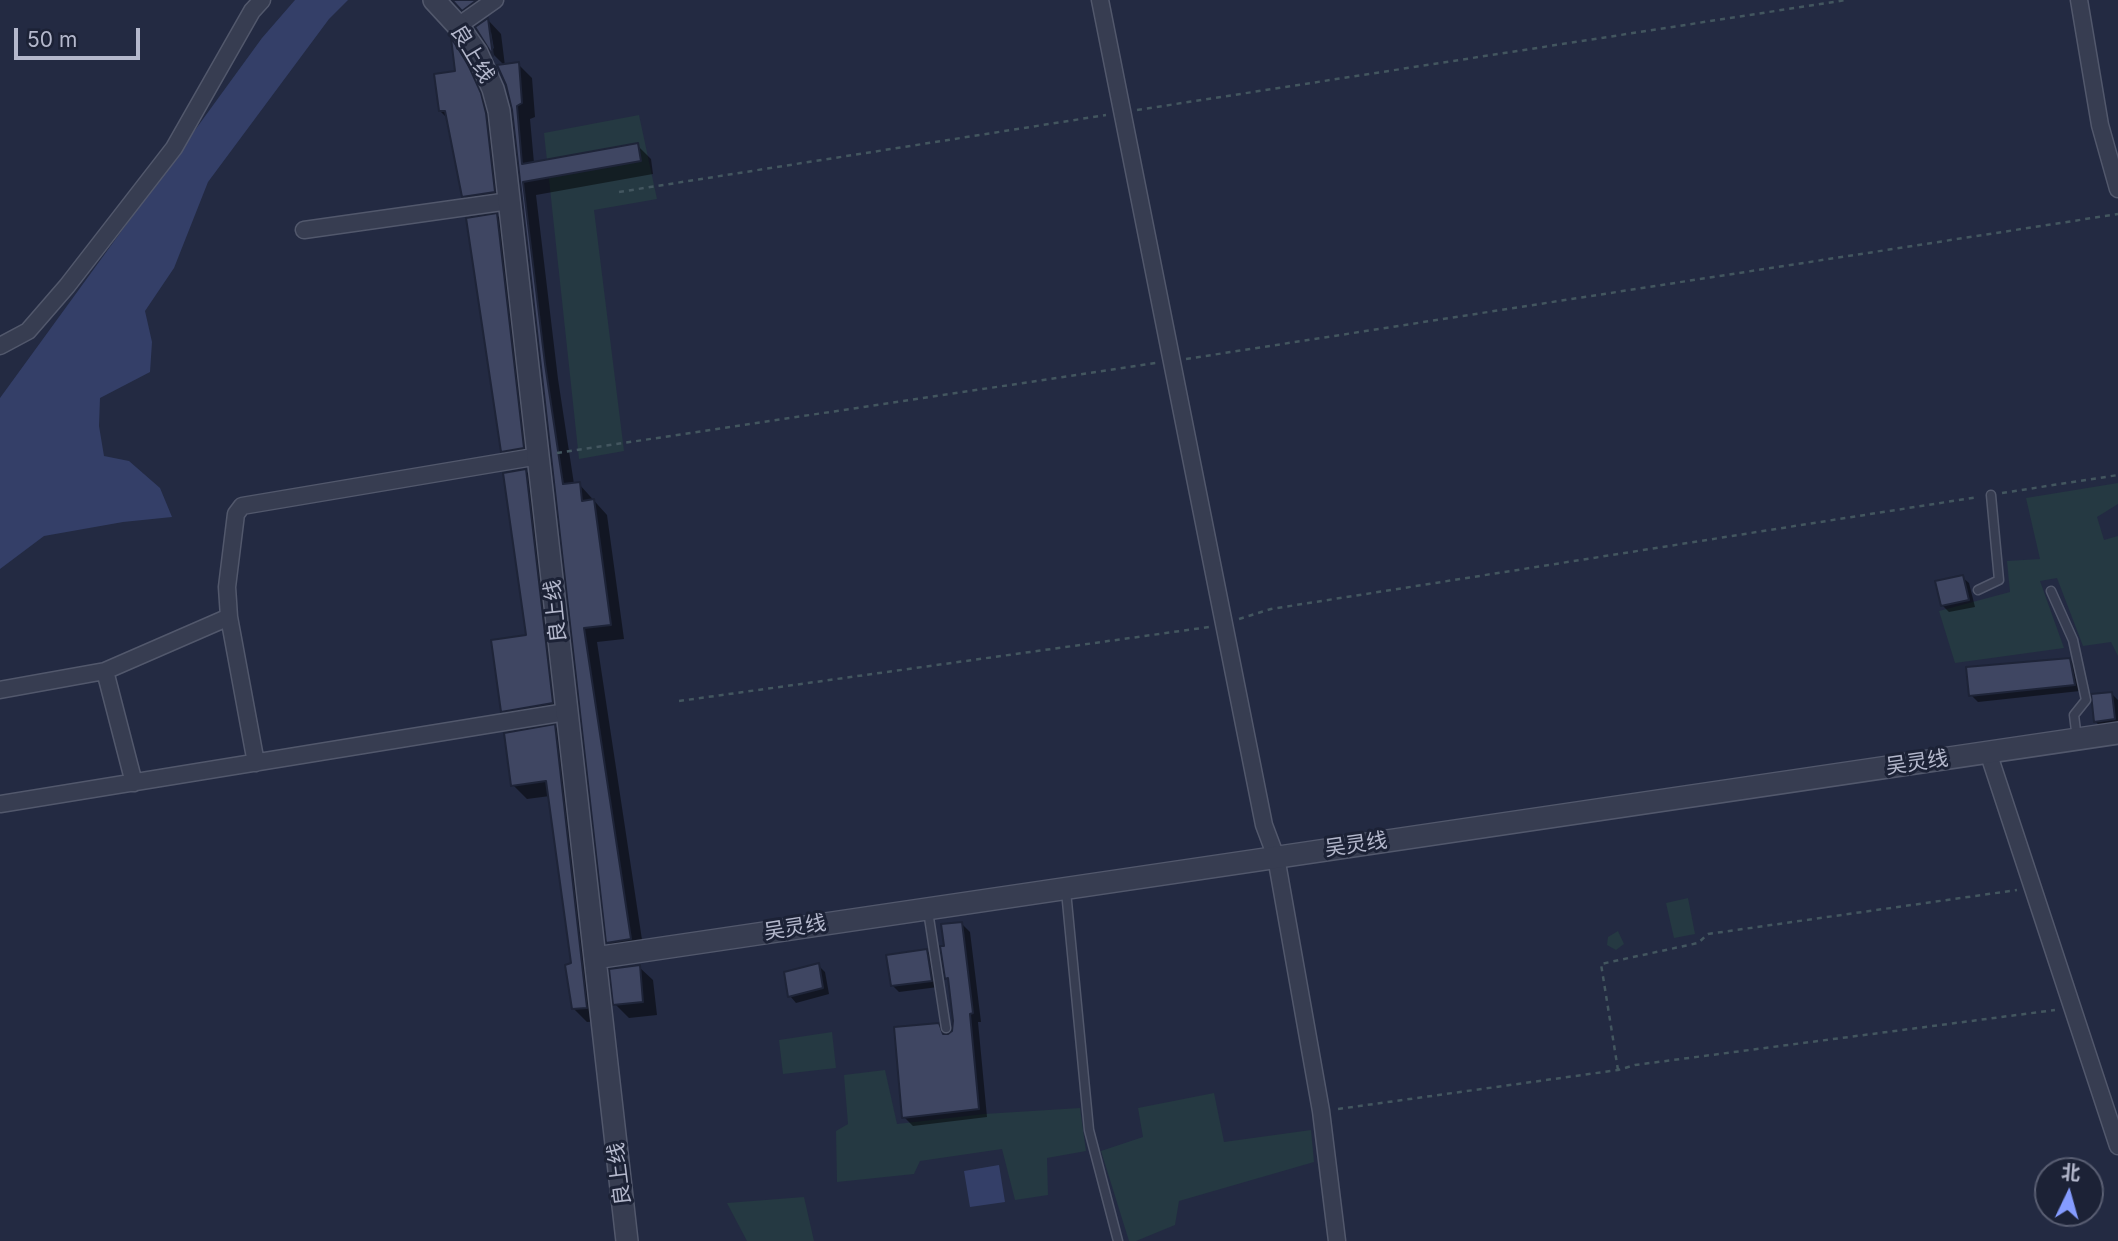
<!DOCTYPE html>
<meta charset="utf-8">
<style>
body{margin:0}
#map{position:relative;width:2118px;height:1241px;overflow:hidden;background:#232a42;font-family:Inter,"Noto Sans SC",sans-serif}
canvas{display:block}
.north{position:absolute;left:2034px;top:1157px;width:70px;height:70px;box-sizing:border-box;background:#1c2236;border:2px solid #595e72;border-radius:50%;rotate:5deg;font-size:19px;font-weight:700;line-height:28px;text-align:center;color:#b4b8cc}
.north::after{content:'';display:block;margin:auto;width:24px;height:32px;background:#859cff;clip-path:polygon(50% 0,100% 100%,50% 72%,0 100%)}
.scale{position:absolute;left:14px;top:28px;width:126px;height:32px;box-sizing:border-box;border:4px solid #b4b8cc;border-top:0;padding-left:9px;font-size:21px;line-height:24px;white-space:nowrap;color:#b4b8cc;-webkit-text-stroke:5px #1c2236;paint-order:stroke}
</style>
<div id="map">
<canvas width="2118" height="1241"></canvas>
<div class="north">北</div>
<div class="scale">50 m</div>
</div>
<script>
const g = document.querySelector('canvas').getContext('2d');
g.lineJoin = 'round';
function paint(path, color) { g.fillStyle = color; g.fill(path, 'evenodd'); }
const toPath = rows => new Path2D(rows.map(r => 'M' + r).join(''));
function trace(path, color, width, dash) { g.strokeStyle = color; g.lineWidth = width; g.lineCap = dash ? 'butt' : 'round'; g.setLineDash(dash || []); g.stroke(path); }
function label(font, color, halo, rows, align = 'center') {
  g.font = font + ' Inter,"Noto Sans SC",sans-serif'; g.lineWidth = 6; g.setLineDash([]); g.textBaseline = 'middle'; g.strokeStyle = halo; g.fillStyle = color; for (const [text, x, y, turn = 0] of rows) {
    g.save(); g.translate(x, y); g.rotate((+turn || 0) * Math.PI / 180); g.textAlign = isNaN(turn) ? turn : align; if (halo) g.strokeText(text, 0, 0); g.fillText(text, 0, 0); g.restore();
  }
}
paint(toPath([
 [639,115,657,199,594,210,624,451,579,459,544,133],
 [2118,483,2118,504,2097,517,2104,540,2118,536,2118,656,2111,642,2083,646,2057,578,2040,581,2064,648,1955,663,1939,611,2010,592,2007,561,2040,559,2026,498],
 [1688,898,1695,934,1674,938,1666,903],
 [1618,931,1624,944,1616,950,1607,945,1608,937],
 [832,1032,836,1068,783,1074,779,1040],
 [885,1070,897,1124,984,1114,1080,1108,1086,1151,1047,1158,1048,1195,1015,1200,1002,1149,920,1161,914,1174,837,1182,836,1131,848,1124,844,1075],
 [1214,1093,1224,1142,1311,1130,1314,1162,1179,1201,1175,1225,1136,1241,1129,1241,1101,1151,1143,1137,1138,1108],
 [804,1197,814,1241,747,1241,727,1203]
]), '#253942');
paint(toPath([
 [295,0,348,0,329,19,208,182,174,268,145,311,152,342,150,372,100,398,99,426,104,456,129,461,160,488,172,517,123,522,44,536,0,569,0,398,262,38],
 [999,1165,1005,1202,970,1207,964,1171]
]), '#343f68');
paint(toPath([
 [454,0,497,0,498,8,477,23],
 [488,20,501,34,505,66,518,64,532,78,535,117,530,119,534,163,637,145,651,159,653,174,536,195,558,379,574,484,579,484,607,515,624,639,597,642,644,953,622,956,608,942,514,109,505,66,494,55,477,28],
 [491,32,494,49,490,45,488,33],
 [453,43,479,75,494,109,508,206,478,210,464,196,448,119,440,111,457,72],
 [497,215,511,229,537,461,516,465,502,451],
 [526,471,540,485,566,717,517,725,503,711,528,636],
 [1962,577,1969,583,1975,607,1949,612,1943,606],
 [2069,659,2076,666,2080,691,1978,702,1971,695],
 [2112,694,2118,700,2118,725,2102,728,2095,721],
 [555,726,569,740,600,1021,587,1022,573,1008,573,964,550,796,527,799,513,785],
 [961,923,970,932,981,1022,978,1022,987,1117,913,1126,904,1117,938,1025,948,1036,954,1031,950,981,947,978,946,947],
 [927,950,933,957,938,987,899,992,893,986],
 [818,965,825,972,829,994,796,1003,790,996],
 [639,967,653,980,657,1015,629,1018,615,1004]
]), '#0007');
const building = toPath([
 [452,0,477,0,462,11,452,0],
 [488,18,493,56,475,27,488,18],
 [451,38,466,60,481,93,486,113,495,192,462,197,445,111,439,111,434,74,455,71,451,38],
 [519,62,522,103,517,106,522,164,638,143,641,161,523,182,545,364,563,484,580,482,582,501,594,499,611,625,584,628,631,939,606,943,512,110,506,85,497,65,519,62],
 [497,213,524,448,501,452,466,218,497,213],
 [526,469,553,703,501,712,491,640,526,635,503,473,526,469],
 [1963,575,1969,600,1941,606,1935,581,1963,575],
 [2070,658,2075,685,1969,696,1966,667,2070,658],
 [2112,692,2115,719,2094,722,2091,694,2112,692],
 [555,724,587,1008,572,1009,565,965,571,963,546,781,511,786,504,733,555,724],
 [962,922,973,1013,970,1014,979,1109,902,1118,894,1027,939,1023,943,1034,948,1034,952,1031,953,1021,948,978,945,979,940,946,944,946,941,924,962,922],
 [927,949,932,981,891,986,886,955,927,949],
 [819,963,823,988,788,997,784,972,819,963],
 [640,965,643,1002,613,1005,609,969,640,965]
]);
paint(building, '#3f4662');
trace(building, '#1e2438', 2);
const service = toPath([
 [1978,590,1999,580,1991,495],
 [2051,591,2073,640,2086,700,2074,715,2077,739],
 [1066,891,1089,1130,1118,1241],
 [928,911,946,1028]
]);
const minor = toPath([
 [1100,0,1264,825,1276,857,1321,1111,1337,1241],
 [2079,0,2100,125,2118,189],
 [458,26,495,0],
 [304,230,509,201],
 [0,346,28,331,67,286,174,148,252,11,262,0],
 [105,671,134,783],
 [0,690,105,671,229,617],
 [1988,752,2118,1146],
 [256,763,229,617,227,587,236,514,242,506,539,456],
 [0,804,566,712]
]);
const tertiary = toPath([
 [434,0,458,26,477,53,493,89,499,111,627,1241],
 [595,958,2118,733]
]);
trace(service, '#52586c', 11);
trace(minor, '#52586c', 19);
trace(tertiary, '#52586c', 24);
trace(toPath([
 [1137,110,1846,0],
 [619,192,1106,115],
 [1186,359,2118,214],
 [557,453,1156,363],
 [2002,493,2118,475],
 [1239,619,1271,609,1978,497],
 [679,701,1209,627],
 [1618,1070,1601,964,1698,943,1708,934,2017,890],
 [1338,1109,1618,1070,1635,1065,2055,1010]
]), '#43565f', 2.5, [5, 5]);
trace(service, '#373d51', 8);
trace(minor, '#373d51', 16);
trace(tertiary, '#373d51', 21);
label('21px', '#b4b8cc', '#1c2236', [
 ["良上线",472,54,59],
 ["良上线",556,611,-96],
 ["吴灵线",1917,763,-8],
 ["吴灵线",1356,845,-8],
 ["吴灵线",795,928,-9],
 ["良上线",620,1174,-97]
]);
</script>
